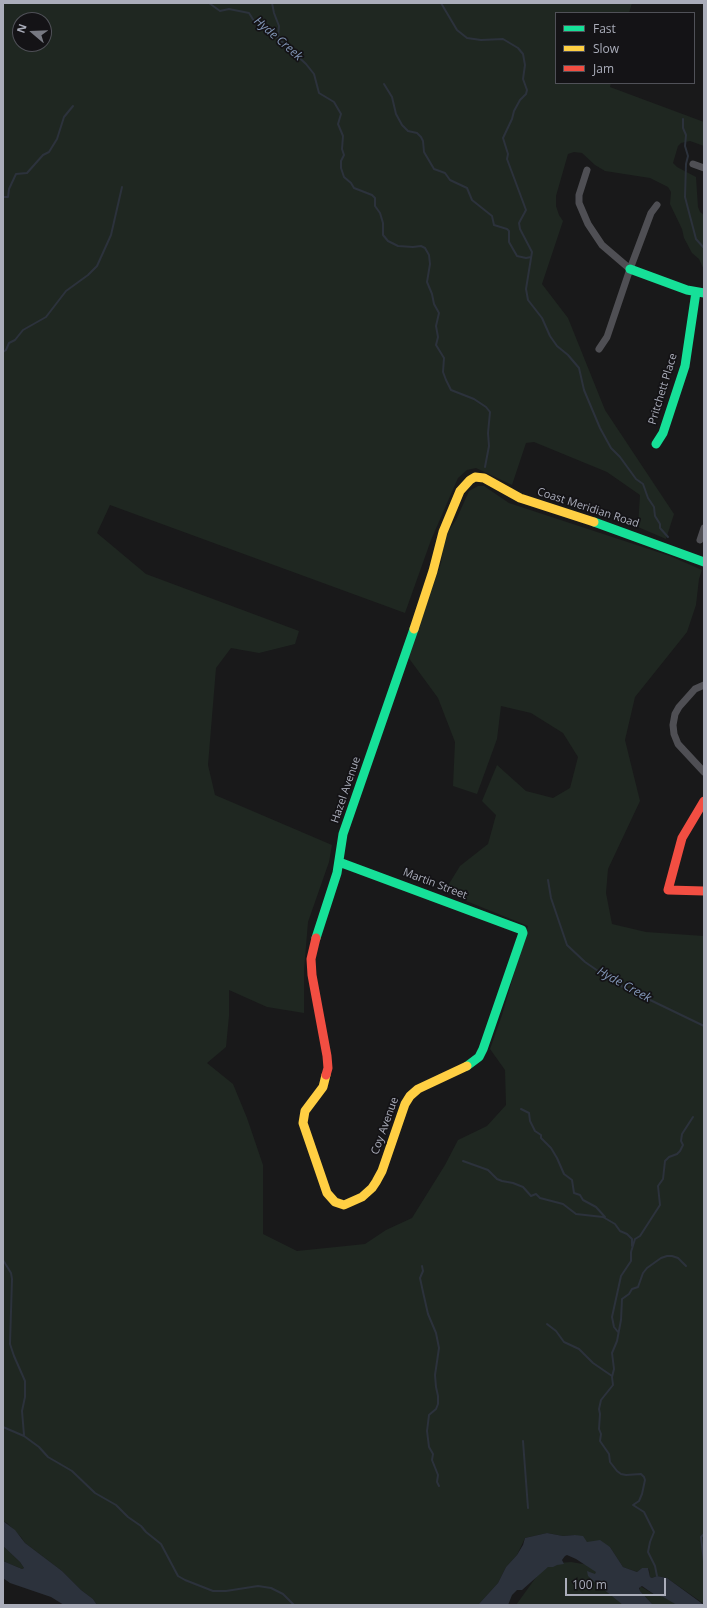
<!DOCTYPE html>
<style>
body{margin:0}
#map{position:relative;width:707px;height:1608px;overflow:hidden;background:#19191a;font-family:"Open Sans",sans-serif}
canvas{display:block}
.frame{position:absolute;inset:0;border:4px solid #aaadba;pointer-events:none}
.legend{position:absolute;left:555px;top:12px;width:140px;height:72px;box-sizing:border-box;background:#141316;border:1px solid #505158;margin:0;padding:5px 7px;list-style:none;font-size:12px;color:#aaadba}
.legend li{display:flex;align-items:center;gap:8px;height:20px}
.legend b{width:20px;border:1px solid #505158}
.north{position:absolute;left:12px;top:12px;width:40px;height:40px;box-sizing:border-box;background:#141316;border:1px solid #505158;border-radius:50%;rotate:289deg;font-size:11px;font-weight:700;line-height:16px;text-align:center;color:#aaadba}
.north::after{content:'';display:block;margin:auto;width:14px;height:18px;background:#777982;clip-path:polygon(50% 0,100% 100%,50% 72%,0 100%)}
.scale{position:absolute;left:565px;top:1578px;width:101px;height:18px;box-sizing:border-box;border:2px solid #aaadba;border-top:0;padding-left:5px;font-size:12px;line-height:14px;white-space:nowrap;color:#aaadba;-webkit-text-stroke:3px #141316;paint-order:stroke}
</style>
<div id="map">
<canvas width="707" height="1608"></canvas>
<div class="frame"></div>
<ul class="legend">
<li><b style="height:5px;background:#16e098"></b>Fast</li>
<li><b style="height:5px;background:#ffcf43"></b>Slow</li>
<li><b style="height:5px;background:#f24e42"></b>Jam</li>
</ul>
<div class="north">N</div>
<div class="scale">100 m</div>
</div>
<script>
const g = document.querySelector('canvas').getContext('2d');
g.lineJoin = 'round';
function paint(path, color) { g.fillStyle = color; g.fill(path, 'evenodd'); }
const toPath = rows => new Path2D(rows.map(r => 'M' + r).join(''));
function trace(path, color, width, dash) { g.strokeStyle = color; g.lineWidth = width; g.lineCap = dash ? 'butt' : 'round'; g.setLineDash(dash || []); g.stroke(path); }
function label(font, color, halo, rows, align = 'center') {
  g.font = font + ' "Open Sans",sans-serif'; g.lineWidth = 3.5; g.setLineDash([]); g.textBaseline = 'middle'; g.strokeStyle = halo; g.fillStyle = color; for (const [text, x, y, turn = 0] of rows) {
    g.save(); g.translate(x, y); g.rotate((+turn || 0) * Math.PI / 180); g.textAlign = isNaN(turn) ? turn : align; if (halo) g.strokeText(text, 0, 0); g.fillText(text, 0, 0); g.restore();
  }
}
paint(toPath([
 [3,3,632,3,629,13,556,13,556,83,611,83,610,87,704,122,704,146,690,141,681,143,678,146,673,163,677,167,696,177,698,207,700,212,704,215,704,270,699,259,692,253,684,238,682,229,670,204,671,192,668,187,650,178,605,171,595,165,582,153,574,152,568,154,556,196,556,206,559,215,563,221,542,284,568,318,605,410,674,514,666,539,638,527,640,495,607,472,534,442,526,443,512,485,476,468,467,470,458,478,431,540,405,613,110,505,97,533,146,574,299,631,295,644,259,653,231,648,216,668,208,765,215,795,332,845,329,862,308,922,304,970,304,1013,267,1007,229,990,229,1016,226,1047,207,1063,233,1084,247,1118,263,1165,263,1234,297,1251,365,1244,386,1230,412,1218,445,1165,458,1140,487,1126,506,1105,505,1070,490,1049,502,1015,528,926,444,892,460,866,488,844,496,815,482,801,497,765,526,791,553,798,570,788,578,757,563,733,531,713,501,706,497,739,477,794,453,786,455,742,438,698,408,657,441,563,445,536,456,520,469,491,478,486,484,486,509,503,670,556,702,570,699,579,696,605,687,632,635,697,625,740,640,801,608,869,606,893,612,924,646,932,704,936,704,1604,667,1578,657,1576,652,1578,650,1577,649,1569,642,1568,637,1572,623,1567,610,1547,587,1542,575,1535,563,1536,547,1533,525,1538,517,1555,506,1567,498,1583,478,1605,97,1605,93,1599,81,1590,62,1571,25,1543,21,1537,7,1523,3,1521],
 [20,20,44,20,44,44,20,44],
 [3,1546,20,1562,24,1568,22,1569,3,1561],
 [571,1562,601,1567,635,1605,516,1605,542,1569,558,1563],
 [640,1586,655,1595,663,1597,679,1605,653,1605,640,1591]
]), '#1f2721');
paint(toPath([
 [3,1521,15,1530,25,1543,62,1571,81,1590,93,1599,97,1605,64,1605,51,1597,10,1583,3,1578,3,1561,22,1569,24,1568,20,1562,3,1546],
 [547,1533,563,1536,575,1535,583,1536,587,1542,600,1540,610,1547,623,1567,637,1572,642,1568,648,1568,650,1577,652,1578,657,1576,667,1578,704,1605,677,1605,663,1597,655,1595,642,1586,639,1588,640,1591,653,1605,623,1605,597,1584,588,1576,587,1571,595,1574,596,1572,576,1559,567,1555,565,1556,562,1560,564,1564,557,1565,553,1567,548,1567,522,1590,517,1590,512,1595,508,1605,478,1605,498,1583,506,1567,517,1555,523,1545,525,1538]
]), '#2c323c');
trace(toPath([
 [209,3,220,11,229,9,249,13,254,21,259,23,268,33,278,38,306,64,314,74,319,93,334,102,341,114,338,124,343,136,342,149,344,155,341,161,341,168,344,177,351,183,354,188,372,195,375,198,375,206,380,213,383,223,383,235,388,241,398,246,413,247,421,246,425,248,429,255,430,264,427,282,432,294,434,304,439,313,436,326,438,337,436,345,444,358,443,372,446,380,451,390,474,399,486,407,490,412,488,433,489,446,485,467],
 [272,3,274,13,279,26,278,38],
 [441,3,457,30,467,38,481,40,503,39,518,48,523,54,525,65,523,79,527,90,526,94,520,100,514,111,512,119,503,138,508,154,507,159,526,210,519,223,520,229,532,252,526,289,528,300,542,318,550,336,557,346,568,355,579,368,584,390,600,428,611,448,620,457,636,479,643,484,648,498,654,507,655,516,660,524,660,528,668,537],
 [384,84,392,97,396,114,402,125,408,131,417,133,421,137,423,141,424,152,434,169,445,173,450,180,467,188,472,200,492,216,494,225,507,229,509,231,509,242,517,256,526,258,531,257],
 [683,119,683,128,686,135,685,146,688,156,686,164,685,197,696,239,704,248],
 [3,197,8,197,9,189,16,174,27,173,43,155,49,152,57,139,64,117,73,106],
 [3,352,6,350,9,343,15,340,23,330,46,317,66,291,88,275,97,266,111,235,122,187],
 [548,880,551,898,567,945,585,962,617,984,704,1026],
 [521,1109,529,1113,530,1121,535,1131,541,1135,541,1138,551,1148,557,1158,564,1174,572,1180,574,1193,580,1195,583,1200,596,1207,605,1217],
 [463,1161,488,1170,497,1179,502,1181,513,1183,523,1187,531,1196,536,1194,540,1198,563,1204,576,1214,603,1217,615,1224,620,1231,627,1234,632,1239,632,1246],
 [3,1260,11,1273,12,1279,10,1344,14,1356,25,1381,25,1397,22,1411,24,1435],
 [422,1266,423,1271,420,1278,423,1292,428,1314,436,1333,439,1348,435,1375,436,1387,438,1396,438,1404,436,1409,429,1415,427,1431,429,1447,433,1454,432,1460,438,1475,437,1482,439,1486],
 [547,1324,556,1331,564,1342,579,1349,593,1363,612,1376],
 [618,1332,614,1327,612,1317,621,1276,631,1261,631,1252,635,1239,640,1236,660,1205,658,1186,663,1179,665,1161,669,1157,677,1154,680,1151,683,1145,681,1141,682,1134,693,1117],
 [3,1427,24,1436,39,1447,48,1457,72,1471,95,1493,116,1505,128,1517,141,1526,146,1532,161,1544,178,1576,185,1580,213,1591,226,1591,258,1586,271,1588,283,1594,294,1605],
 [523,1441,528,1508],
 [704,1534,701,1537,704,1562],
 [657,1576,655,1566,648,1552,650,1542,654,1532,644,1512,633,1505,639,1501,642,1494,645,1480,644,1477,641,1474,626,1475,621,1474,617,1471,610,1462,609,1454,600,1441,601,1434,599,1429,600,1414,599,1409,601,1400,613,1385,612,1377,614,1369,612,1353,617,1341,621,1320,622,1299,629,1294,632,1289,638,1287,643,1273,647,1268,661,1258,667,1256,672,1256,678,1258,686,1266]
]), '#2c323c', 2);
trace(toPath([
 [693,164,704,168],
 [587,170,579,195,579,203,588,224,602,245,630,269],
 [599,349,607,337,630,269,651,213,657,205],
 [700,540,704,528],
 [704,685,695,689,679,707,675,714,673,725,674,734,678,744,704,772]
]), '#4f4f54', 7);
trace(toPath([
 [630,269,687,290,704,293],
 [656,444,663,433,685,366,696,292],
 [594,522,704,562],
 [339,862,522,930,523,933,483,1049,479,1057,467,1066],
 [316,938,337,873,343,834,414,629]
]), '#16e098', 9);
trace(toPath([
 [414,629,433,571,443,532,460,491,470,480,475,477,484,478,520,498,594,522],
 [326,1075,323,1087,305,1111,303,1123,327,1193,335,1202,344,1205,362,1197,372,1188,376,1182,382,1171,405,1104,410,1096,418,1089,467,1066]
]), '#ffcf43', 9);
trace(toPath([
 [704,801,682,838,668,890,704,891],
 [316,938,311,959,312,975,327,1056,328,1068,326,1075]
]), '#f24e42', 9);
label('11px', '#aaadba', '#141316', [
 ["Pritchett Place",663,389,-73],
 ["Coast Meridian Road",588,508,18],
 ["Hazel Avenue",346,790,-71],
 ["Martin Street",435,884,21],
 ["Coy Avenue",385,1126,-70]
]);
label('italic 12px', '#8195b6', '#141316', [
 ["Hyde Creek",278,39,41],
 ["Hyde Creek",624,985,29]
]);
</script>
